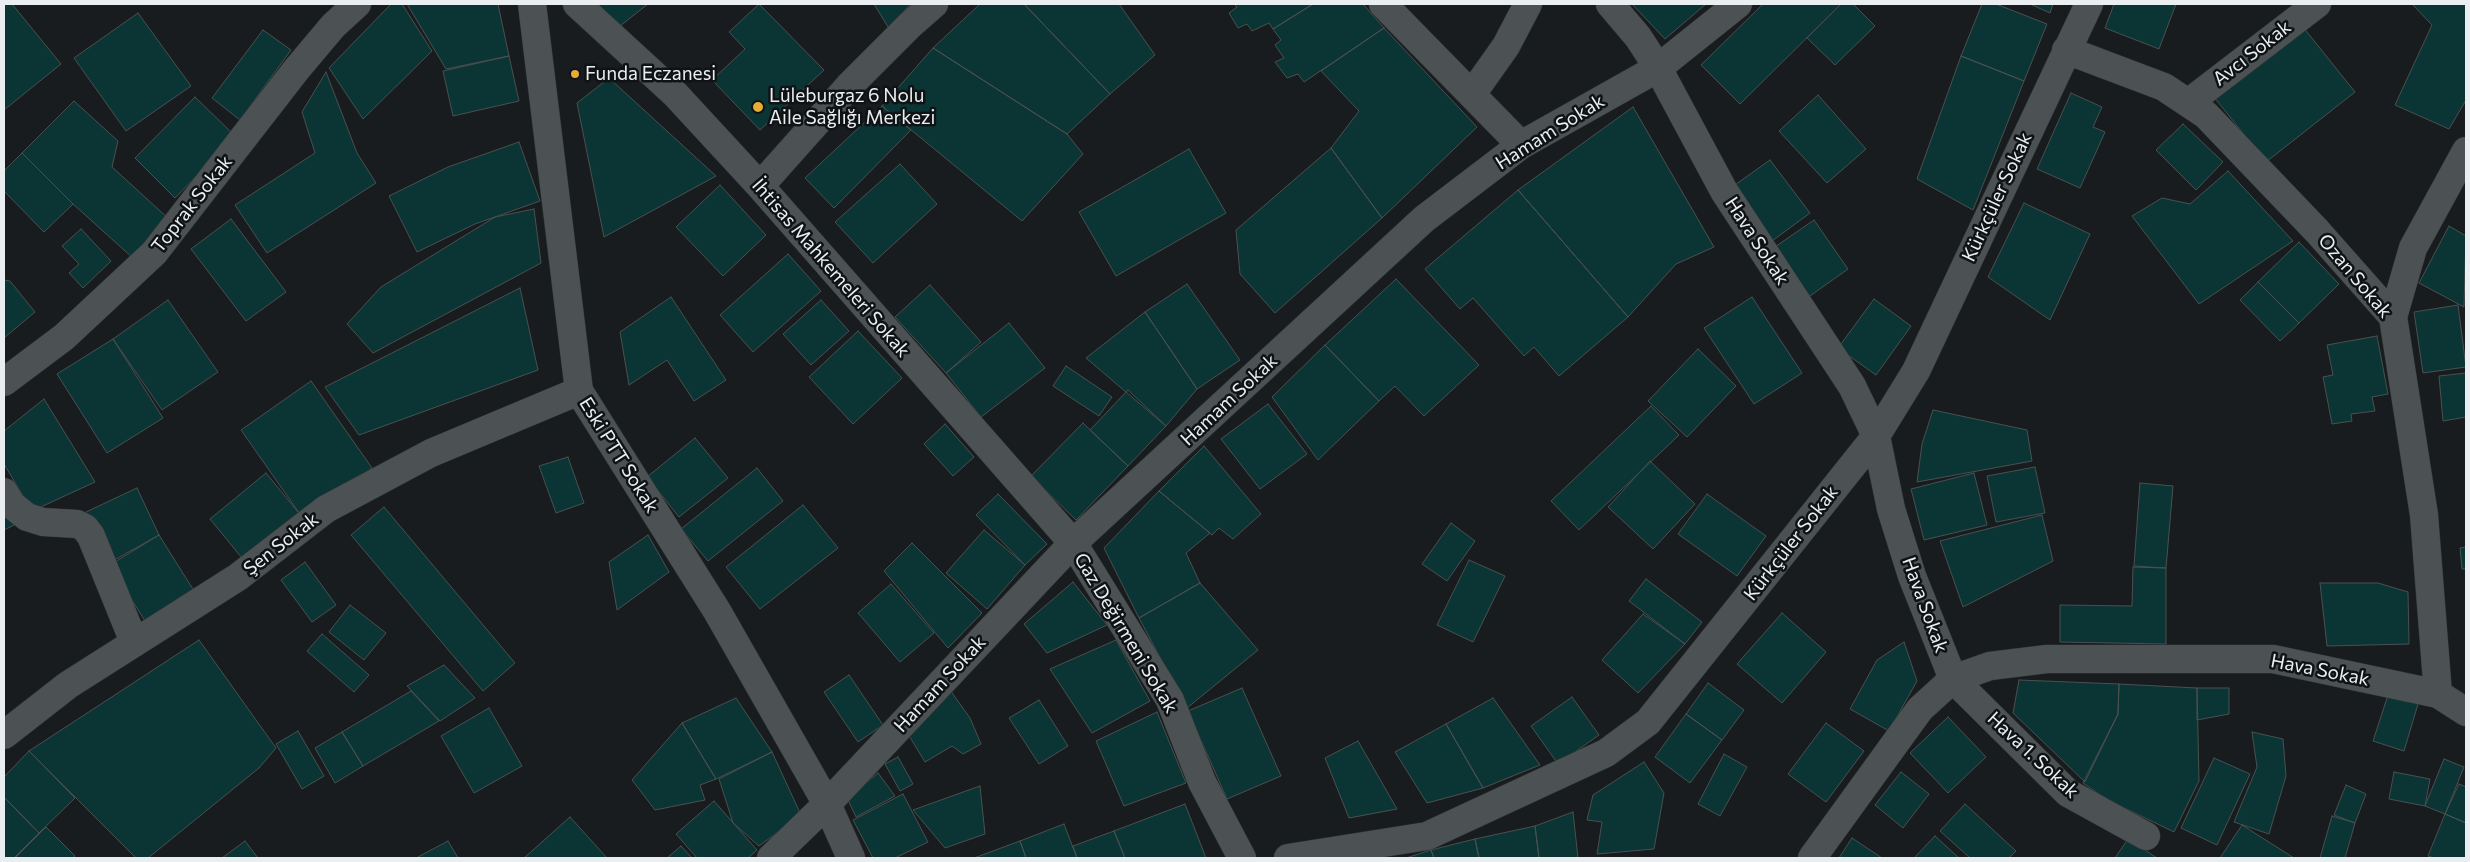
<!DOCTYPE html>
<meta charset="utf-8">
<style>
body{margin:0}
#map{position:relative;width:2470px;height:862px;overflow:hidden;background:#181c1e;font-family:Commissioner,sans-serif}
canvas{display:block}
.frame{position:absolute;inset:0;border:5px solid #ebeef0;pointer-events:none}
</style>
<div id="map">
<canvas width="2470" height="862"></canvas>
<div class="frame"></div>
</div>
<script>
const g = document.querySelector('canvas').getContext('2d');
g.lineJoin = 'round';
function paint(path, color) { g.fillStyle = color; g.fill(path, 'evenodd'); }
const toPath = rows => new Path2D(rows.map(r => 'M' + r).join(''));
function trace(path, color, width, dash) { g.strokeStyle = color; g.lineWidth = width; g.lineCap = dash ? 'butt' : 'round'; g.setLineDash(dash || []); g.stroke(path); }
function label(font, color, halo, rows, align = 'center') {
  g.font = font + ' Commissioner,sans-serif'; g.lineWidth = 5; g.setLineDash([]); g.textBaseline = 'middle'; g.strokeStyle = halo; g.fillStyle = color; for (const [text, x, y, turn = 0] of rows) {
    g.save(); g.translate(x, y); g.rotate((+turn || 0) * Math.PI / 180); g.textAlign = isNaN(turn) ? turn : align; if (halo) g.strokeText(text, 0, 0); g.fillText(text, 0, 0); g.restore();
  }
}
const building = toPath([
 [4,4,12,4,61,64,4,110,4,4],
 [391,4,402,4,432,51,363,119,329,68,391,4],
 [407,4,498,4,509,56,446,69,407,4],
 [589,4,648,4,611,33,589,4],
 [759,4,824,70,760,130,712,80,745,49,729,32,759,4],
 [874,4,911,4,888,27,874,4],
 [980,4,1024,4,1110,94,1067,134,933,48,980,4],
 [1024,4,1119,4,1155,55,1110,94,1024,4],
 [1234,4,1313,4,1273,29,1269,23,1252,31,1247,24,1238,28,1229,13,1237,7,1234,4],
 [1313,4,1363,4,1384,28,1304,82,1298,74,1287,78,1275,62,1284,58,1275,45,1281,40,1273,29,1313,4],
 [1632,4,1706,4,1665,39,1632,4],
 [1763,4,1841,4,1740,104,1701,65,1763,4],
 [1841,4,1853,4,1875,26,1835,65,1807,38,1841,4],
 [1982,4,1996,4,2047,24,2024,81,1961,56,1982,4],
 [2030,4,2053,4,2050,13,2030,4],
 [2114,4,2176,4,2159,49,2105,28,2114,4],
 [2412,4,2466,4,2466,100,2449,129,2395,105,2432,25,2412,4],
 [138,13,191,86,126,131,74,58,138,13],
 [2303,27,2355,92,2266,162,2214,97,2303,27],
 [1384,28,1477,127,1382,218,1331,148,1359,111,1321,71,1384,28],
 [263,30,291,50,240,120,212,98,263,30],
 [933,48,1067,134,1083,154,1022,221,882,106,933,48],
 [509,56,519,101,453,116,443,71,509,56],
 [1961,56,2024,81,1973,210,1917,179,1961,56],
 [326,72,357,153,376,183,267,253,235,205,315,153,302,112,326,72],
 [609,78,716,176,604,237,577,103,609,78],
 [2071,93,2102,107,2093,127,2105,132,2080,188,2037,169,2071,93],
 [1818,95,1866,149,1827,183,1779,131,1818,95],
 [195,97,235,136,175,198,135,158,195,97],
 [74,101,118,141,112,167,170,220,134,259,73,204,22,153,74,101],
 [882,106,911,130,834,208,805,178,882,106],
 [1633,107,1714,247,1676,264,1628,317,1518,190,1633,107],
 [2183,124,2223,162,2196,190,2156,150,2183,124],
 [519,142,540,201,475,224,417,252,389,196,448,167,519,142],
 [1331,148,1382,218,1275,313,1240,274,1236,230,1331,148],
 [1189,149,1226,213,1116,276,1079,212,1189,149],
 [22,153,73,204,44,232,4,191,4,171,22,153],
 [1770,160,1810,213,1772,241,1732,187,1770,160],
 [900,164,937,204,873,263,835,222,900,164],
 [2228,171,2293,241,2199,304,2132,216,2162,198,2190,204,2228,171],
 [720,185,766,235,723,276,676,227,720,185],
 [1518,190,1628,317,1559,376,1534,347,1524,356,1473,298,1460,309,1425,269,1518,190],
 [2024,203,2090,234,2050,320,1988,277,2024,203],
 [534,209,541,263,373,353,347,324,381,287,495,217,534,209],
 [231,219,286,292,246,321,191,249,231,219],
 [1814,220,1848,269,1807,298,1772,249,1814,220],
 [2449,226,2466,236,2464,307,2419,283,2449,226],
 [81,229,111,261,83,288,69,273,79,264,62,246,81,229],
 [2299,242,2339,284,2299,323,2258,282,2299,242],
 [788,254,821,291,753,352,720,315,788,254],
 [1396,279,1479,365,1424,416,1395,386,1379,401,1325,345,1396,279],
 [4,280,10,281,35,312,4,338,4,280],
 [2258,282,2299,323,2280,341,2240,300,2258,282],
 [1187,284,1240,360,1197,389,1145,312,1187,284],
 [930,285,981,342,946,373,895,317,930,285],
 [520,288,538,370,359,435,325,387,520,288],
 [671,297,726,380,694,401,667,360,629,385,620,332,671,297],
 [1752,297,1802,373,1754,404,1704,328,1752,297],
 [1874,299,1911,326,1876,375,1838,348,1874,299],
 [168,300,218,372,162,410,113,339,168,300],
 [821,300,849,331,811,365,783,334,821,300],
 [2458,305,2466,367,2423,373,2414,312,2458,305],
 [1145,312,1197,389,1166,426,1086,358,1145,312],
 [1009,323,1045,368,981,417,946,373,1009,323],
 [858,331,902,378,853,424,809,377,858,331],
 [2377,336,2388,394,2372,397,2375,411,2351,414,2352,421,2332,424,2323,377,2333,375,2327,345,2377,336],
 [113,339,163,418,107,453,57,374,113,339],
 [1325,345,1379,401,1318,460,1272,397,1325,345],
 [1698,349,1736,386,1687,437,1648,401,1698,349],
 [1066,366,1112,397,1099,416,1053,386,1066,366],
 [2466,373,2466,417,2443,421,2439,376,2466,373],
 [311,381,372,468,302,517,241,430,311,381],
 [1128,390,1166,426,1128,466,1090,430,1128,390],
 [44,399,95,482,32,511,4,464,4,431,44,399],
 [1268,404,1307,454,1260,489,1221,439,1268,404],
 [1651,406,1679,435,1579,530,1551,501,1651,406],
 [1933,410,2027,430,2032,461,1917,482,1922,444,1933,410],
 [1083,423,1128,466,1076,520,1031,476,1083,423],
 [945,424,974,457,953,476,924,444,945,424],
 [695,438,728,478,679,517,647,477,695,438],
 [1204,446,1261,514,1233,539,1219,528,1212,535,1159,491,1204,446],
 [568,457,584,503,556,513,539,466,568,457],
 [1650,461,1695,504,1653,549,1608,507,1650,461],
 [2035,467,2045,513,1996,522,1987,476,2035,467],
 [757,468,783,501,708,561,681,529,757,468],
 [266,473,302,517,246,563,210,519,266,473],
 [1974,473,1987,525,1924,540,1911,489,1974,473],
 [2140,483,2173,486,2166,568,2134,566,2140,483],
 [137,488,159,535,109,563,86,512,137,488],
 [1159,491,1210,533,1186,553,1200,583,1139,618,1104,548,1159,491],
 [998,494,1047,544,1025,565,976,515,998,494],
 [1707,494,1766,536,1737,576,1678,534,1707,494],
 [803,505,838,548,760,609,726,567,803,505],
 [384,507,515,663,483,691,351,535,384,507],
 [4,514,14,525,4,530,4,514],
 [2042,515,2053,561,1963,607,1940,541,2042,515],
 [1451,523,1475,541,1447,581,1422,564,1451,523],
 [984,530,1025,565,987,609,946,573,984,530],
 [159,535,196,594,147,624,110,565,159,535],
 [648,535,669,572,617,610,609,562,648,535],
 [912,543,982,613,948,648,884,571,912,543],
 [2466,547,2466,569,2462,569,2460,548,2466,547],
 [1469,560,1505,576,1473,642,1437,625,1469,560],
 [305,562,336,605,312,622,281,580,305,562],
 [2133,567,2166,568,2166,644,2060,642,2060,605,2132,606,2133,567],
 [1646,579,1702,622,1685,644,1629,601,1646,579],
 [1073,582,1107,625,1047,653,1024,624,1073,582],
 [1200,583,1258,650,1187,708,1139,618,1200,583],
 [2320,583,2378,583,2408,592,2409,644,2327,646,2320,583],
 [891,584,934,633,900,662,858,613,891,584],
 [350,605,386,633,364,660,329,632,350,605],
 [1782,613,1826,652,1782,703,1737,664,1782,613],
 [1643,614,1685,644,1638,693,1602,660,1643,614],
 [322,634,369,675,354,692,307,651,322,634],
 [199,640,276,748,259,768,148,858,136,858,29,751,199,640],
 [1116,640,1150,701,1092,733,1050,669,1116,640],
 [1904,642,1917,681,1889,731,1850,709,1877,660,1904,642],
 [444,665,475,698,440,721,407,686,444,665],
 [849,675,883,725,858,742,824,692,849,675],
 [2019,680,2119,684,2118,714,2085,782,2013,713,2019,680],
 [1708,683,1744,710,1722,740,1686,714,1708,683],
 [2119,684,2197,688,2199,781,2174,832,2108,800,2083,783,2118,714,2119,684],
 [1242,688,1281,776,1227,799,1188,711,1242,688],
 [2197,688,2229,688,2229,714,2197,720,2197,688],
 [950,690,970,718,981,744,963,754,952,746,925,762,908,734,950,690],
 [411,691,439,721,363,766,342,732,411,691],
 [2388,695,2418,704,2404,751,2373,741,2388,695],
 [1572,697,1599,735,1558,764,1531,726,1572,697],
 [736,698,772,752,716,779,682,723,736,698],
 [1493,698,1540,765,1483,788,1446,724,1493,698],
 [1039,700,1068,746,1039,764,1009,718,1039,700],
 [489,708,522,766,474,793,441,736,489,708],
 [1157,712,1186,783,1124,806,1096,741,1157,712],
 [1686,714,1722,740,1690,783,1655,757,1686,714],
 [1948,717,1986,757,1948,793,1910,753,1948,717],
 [682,723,716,779,700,785,705,800,655,810,632,780,682,723],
 [1826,723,1864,751,1826,802,1788,774,1826,723],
 [1446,724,1483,788,1427,803,1395,752,1446,724],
 [298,731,324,776,302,789,276,744,298,731],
 [342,732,363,766,335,783,315,748,342,732],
 [2252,732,2283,739,2286,776,2269,834,2234,822,2257,767,2252,732],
 [1358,741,1397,809,1349,818,1325,758,1358,741],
 [29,751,75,798,39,833,4,797,4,777,29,751],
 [772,752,801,815,759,846,733,823,719,779,772,752],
 [1724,754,1747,767,1720,816,1698,804,1724,754],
 [898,757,913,784,900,791,885,764,898,757],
 [2214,758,2250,774,2217,845,2181,828,2214,758],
 [2444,759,2464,767,2445,814,2425,806,2444,759],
 [1644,762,1664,793,1654,849,1597,854,1602,822,1587,820,1593,795,1644,762],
 [1901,772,1929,794,1903,828,1875,805,1901,772],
 [2394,772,2430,779,2425,806,2389,799,2394,772],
 [878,773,895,796,856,817,847,798,878,773],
 [2459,784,2466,787,2466,823,2445,814,2459,784],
 [2346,785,2366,794,2355,823,2334,815,2346,785],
 [980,786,985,834,945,848,913,810,980,786],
 [903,794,928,842,895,858,873,858,853,820,903,794],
 [4,797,39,833,14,858,4,858,4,797],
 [714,801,757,850,748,858,697,858,676,834,714,801],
 [1185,804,1206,858,1125,858,1114,831,1185,804],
 [1965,804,2016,851,2009,858,1970,858,1940,831,1965,804],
 [1573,812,1578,858,1539,858,1535,826,1573,812],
 [2445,814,2466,823,2466,858,2434,858,2428,856,2445,814],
 [2332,816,2355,823,2345,858,2320,858,2332,816],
 [570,817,607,858,524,858,570,817],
 [1064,824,1077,858,1026,858,1020,841,1064,824],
 [2242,825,2294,858,2220,858,2242,825],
 [1535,826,1539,858,1479,858,1475,839,1535,826],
 [46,827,75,856,73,858,15,858,46,827],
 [1114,831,1125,858,1077,858,1073,846,1114,831],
 [1935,836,1959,858,1914,858,1935,836],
 [1852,838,1882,858,1839,858,1852,838],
 [1475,839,1479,858,1434,858,1431,850,1475,839],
 [2128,839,2157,858,2115,858,2128,839],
 [245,841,258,858,222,858,245,841],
 [448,841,458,858,416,858,448,841],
 [1020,841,1026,858,974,858,1020,841],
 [681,846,692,858,667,858,681,846],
 [1431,850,1434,858,1406,858,1431,850]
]);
paint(building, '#0b3535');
trace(building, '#4a5050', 1);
const minor = toPath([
 [532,4,579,391,717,611,827,804,851,858],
 [577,4,675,94,760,186,1073,543,1170,700,1202,782,1242,858],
 [1383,4,1521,145],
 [1610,4,1638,37,1658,68,1724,191,1852,386,1876,436,1891,509,1912,576,1953,679,2068,793,2146,836],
 [2066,50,2164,87,2206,115,2317,231,2393,317,2424,515,2438,694],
 [1472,94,1506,46,1528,4],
 [2188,103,2317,4],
 [760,186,850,85,910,25,934,4],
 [2393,317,2413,248,2466,151],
 [4,382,64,337,154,253,296,70,333,26,357,4],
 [4,492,12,505,27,517,43,522,77,524,85,528,91,536,134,642],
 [4,735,68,685,238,577,326,509,431,453,579,391],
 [771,858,827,804,1073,543,1424,219,1521,145,1658,68,1738,4],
 [1288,858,1427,836,1606,753,1648,722,1876,436,1916,371,2089,4],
 [1812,858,1920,709,1953,679,1990,666,2047,659,2273,659,2438,694,2466,712]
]);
trace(minor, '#323536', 29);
trace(minor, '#4c5254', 28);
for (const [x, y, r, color] of [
 [575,74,5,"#e4ad35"],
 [758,107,6,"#e4ad35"]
]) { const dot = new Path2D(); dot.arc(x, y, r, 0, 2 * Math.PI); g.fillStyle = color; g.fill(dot); trace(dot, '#0f1315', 2); }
label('19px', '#ebeef0', '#0f1315', [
 ["Avcı Sokak",2252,53,-38],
 ["Hamam Sokak",1550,132,-32],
 ["Kürkçüler Sokak",1997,197,-65],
 ["Toprak Sokak",192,204,-52],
 ["Hava Sokak",1757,241,57],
 ["İhtisas Mahkemeleri Sokak",831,268,49],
 ["Ozan Sokak",2355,276,50],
 ["Hamam Sokak",1229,400,-43],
 ["Eski PTT Sokak",619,455,58],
 ["Kürkçüler Sokak",1791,543,-52],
 ["Şen Sokak",281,544,-38],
 ["Hava Sokak",1925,605,70],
 ["Gaz Değirmeni Sokak",1126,633,59],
 ["Hava Sokak",2320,670,11],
 ["Hamam Sokak",940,684,-47],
 ["Hava 1. Sokak",2033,755,43]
]);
label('19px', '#ebeef0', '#0f1315', [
 ["Funda Eczanesi",585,74],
 ["Lüleburgaz 6 Nolu",769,96],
 ["Aile Sağlığı Merkezi",769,118]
], 'left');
</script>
